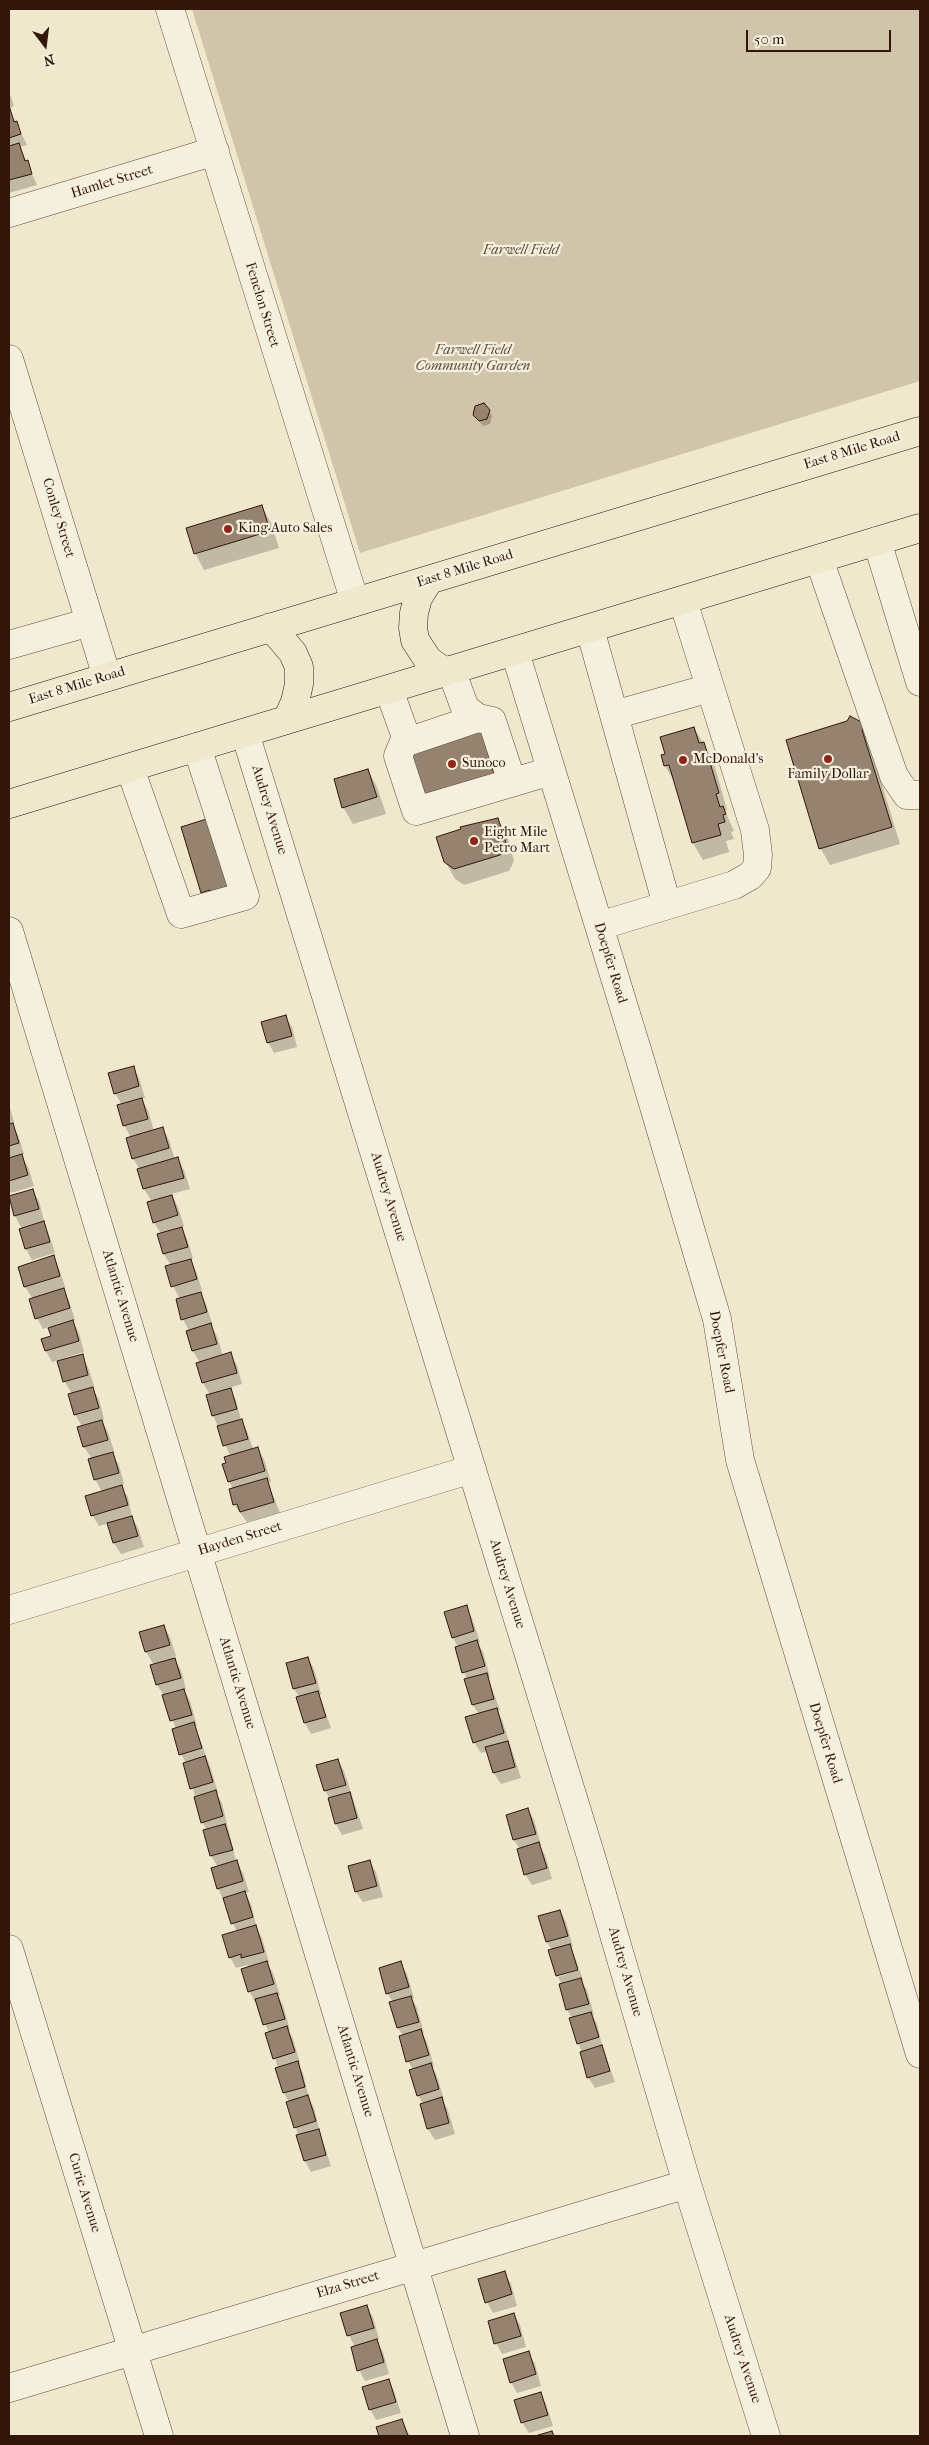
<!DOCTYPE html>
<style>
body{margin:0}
#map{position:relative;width:929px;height:2445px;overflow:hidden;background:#f0e8cc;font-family:"IM FELL French Canon",serif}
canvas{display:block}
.frame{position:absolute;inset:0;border:10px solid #32160a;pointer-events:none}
.north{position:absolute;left:20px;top:20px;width:50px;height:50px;-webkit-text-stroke:4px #f5f0de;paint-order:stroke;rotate:165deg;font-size:14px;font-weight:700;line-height:20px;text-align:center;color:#32160a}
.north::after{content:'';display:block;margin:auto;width:18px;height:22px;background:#32160a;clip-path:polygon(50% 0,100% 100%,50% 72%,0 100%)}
.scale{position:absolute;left:746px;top:30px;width:145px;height:22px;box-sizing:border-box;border:2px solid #32160a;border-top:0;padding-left:6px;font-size:15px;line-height:18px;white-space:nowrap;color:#32160a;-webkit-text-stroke:4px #f5f0de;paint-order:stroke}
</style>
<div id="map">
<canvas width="929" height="2445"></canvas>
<div class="frame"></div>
<div class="north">N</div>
<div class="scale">50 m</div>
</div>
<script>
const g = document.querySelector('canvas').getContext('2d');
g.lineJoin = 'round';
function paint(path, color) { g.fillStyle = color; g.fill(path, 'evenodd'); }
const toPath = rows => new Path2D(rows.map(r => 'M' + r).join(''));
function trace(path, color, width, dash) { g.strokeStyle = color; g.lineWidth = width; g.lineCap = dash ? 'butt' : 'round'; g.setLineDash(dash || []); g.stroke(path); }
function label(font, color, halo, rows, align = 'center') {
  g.font = font + ' "IM FELL French Canon",serif'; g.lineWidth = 4.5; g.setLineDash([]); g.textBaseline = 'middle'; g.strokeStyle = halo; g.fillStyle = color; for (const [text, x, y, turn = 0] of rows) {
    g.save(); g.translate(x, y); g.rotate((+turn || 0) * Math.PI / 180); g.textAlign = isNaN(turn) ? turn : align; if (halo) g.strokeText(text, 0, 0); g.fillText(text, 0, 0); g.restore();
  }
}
paint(toPath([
 [192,9,920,9,920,381,360,553]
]), '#d0c4ab');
paint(toPath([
 [9,91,14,106,9,108,27,145,20,147,37,185,9,193],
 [489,410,492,416,490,424,483,426,474,415],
 [262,507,271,523,279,548,204,570,195,553],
 [864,725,900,844,830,865,821,849,788,741],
 [694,728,713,760,727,810,725,810,726,813,734,831,731,832,734,839,726,841,729,852,703,860,693,843,675,782,665,766,667,755],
 [368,770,377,787,386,814,353,824,343,807],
 [498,820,507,836,514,861,509,871,464,885,455,879,445,861],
 [285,1016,292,1027,297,1047,274,1053,268,1042],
 [133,1067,139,1078,145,1098,141,1098,148,1110,154,1131,163,1129,169,1140,175,1160,178,1159,184,1170,190,1189,171,1194,178,1207,184,1226,181,1227,187,1239,193,1258,190,1259,196,1271,202,1290,199,1291,206,1304,212,1323,210,1324,217,1336,223,1356,230,1354,237,1365,242,1384,229,1388,236,1400,241,1420,247,1431,253,1449,257,1448,264,1459,271,1482,268,1482,280,1513,247,1522,235,1506,243,1503,234,1504,233,1489,229,1481,227,1464,230,1456,213,1415,210,1395,203,1383,200,1363,193,1351,188,1331,189,1331,183,1319,180,1299,173,1286,171,1266,164,1254,158,1235,161,1234,154,1222,152,1202,144,1189,140,1170,133,1158,131,1138,124,1125,122,1105,115,1093],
 [9,1104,14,1122,11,1123,18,1135,24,1154,21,1155,28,1167,34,1186,11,1193,9,1189],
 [32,1190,39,1201,44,1221,42,1221,49,1234,55,1253,32,1260,26,1249,22,1229,15,1216,9,1197],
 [53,1257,59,1268,65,1287,62,1288,69,1301,75,1320,72,1320,79,1333,84,1352,52,1362,46,1351,52,1337,49,1327,43,1329,37,1318,33,1299,25,1287,19,1267],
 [82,1356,88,1367,94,1386,91,1387,99,1399,104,1419,101,1420,108,1432,114,1451,111,1452,119,1465,124,1484,120,1485,128,1497,132,1517,138,1528,144,1547,121,1554,114,1543,109,1523,99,1526,92,1515,102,1492,95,1479,92,1459,84,1447,79,1428,82,1427,75,1414,72,1394,65,1382,59,1362],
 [466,1607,472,1618,480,1642,478,1643,483,1652,490,1677,488,1678,500,1710,497,1711,502,1720,521,1778,501,1784,494,1773,488,1751,481,1753,474,1742,479,1714,473,1705,458,1647,453,1638],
 [164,1626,170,1637,176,1656,173,1657,181,1670,186,1689,184,1690,190,1701,197,1726,195,1726,211,1769,218,1793,216,1794,222,1803,236,1861,243,1873,249,1892,245,1893,251,1904,257,1929,262,1938,269,1963,267,1963,273,1973,280,1995,278,1996,283,2005,290,2030,288,2030,293,2039,300,2063,298,2064,303,2073,309,2099,314,2108,320,2133,331,2166,311,2172,305,2161,289,2102,284,2093,269,2033,257,2002,255,2002,249,1991,249,1968,247,1965,236,1968,230,1957,237,1932,218,1888,218,1867,211,1856,207,1830,202,1822,186,1763,181,1754,176,1729,164,1696,157,1685,151,1665,154,1665,146,1652,141,1633],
 [308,1658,314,1669,321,1694,319,1695,331,1728,311,1734,305,1723,300,1698,294,1689,287,1664],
 [338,1760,344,1771,363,1829,342,1835,336,1824,330,1799,325,1790],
 [528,1809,534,1820,541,1845,539,1846,545,1855,552,1879,532,1885,525,1874,520,1849,514,1840,507,1815],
 [369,1861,376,1872,383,1897,363,1902,356,1892],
 [560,1911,566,1922,573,1947,571,1947,579,1968,558,1974,558,1977,552,1950,547,1942],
 [400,1963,407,1974,414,1998,412,1999,417,2008,424,2033,422,2033,427,2042,434,2066,432,2067,437,2076,444,2100,443,2101,448,2110,455,2134,435,2140,428,2129,421,2105,423,2104,418,2095,413,2070,408,2061,403,2036,398,2028,393,2002,387,1993],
 [580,1970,583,1981,581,1981,587,1990,594,2015,592,2015,597,2024,603,2049,615,2082,595,2088,588,2077,572,2018,567,2010,562,1985,558,1977],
 [504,2273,511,2284,517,2306,493,2313,487,2302],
 [366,2306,373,2317,379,2339,376,2340,383,2352,389,2374,365,2381,359,2370,355,2347,349,2335],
 [514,2314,520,2325,526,2347,502,2354,496,2343],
 [528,2353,535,2364,541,2386,517,2393,511,2382],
 [388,2380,394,2391,401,2413,376,2420,370,2409],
 [540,2393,546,2404,553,2426,529,2433,522,2422],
 [402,2420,410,2436,380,2436,377,2428]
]), '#0003');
const building = toPath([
 [9,105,14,122,17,121,21,134,9,138,9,105],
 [19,143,25,161,28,160,32,174,9,180,9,146,19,143],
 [484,403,490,410,487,419,479,421,473,415,475,406,484,403],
 [262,505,270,531,194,554,186,528,262,505],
 [850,716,865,724,862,730,892,827,819,849,786,740,847,721,850,716],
 [694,727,699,743,704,742,719,793,716,794,720,807,723,806,726,814,723,815,725,822,718,824,721,835,692,843,669,765,664,766,661,755,665,754,660,737,694,727],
 [481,729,494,774,422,795,408,751,481,729],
 [368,769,377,797,342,808,334,779,368,769],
 [213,817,233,884,212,897,210,890,201,893,181,827,213,817],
 [498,818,506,843,500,855,454,869,444,862,436,837,461,829,460,827,498,818],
 [286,1015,292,1036,267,1043,261,1022,286,1015],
 [134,1066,139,1086,114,1094,108,1073,134,1066],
 [142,1098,148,1119,123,1126,117,1105,142,1098],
 [13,1123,19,1143,9,1146,9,1124,13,1123],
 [163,1127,169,1148,132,1159,126,1138,163,1127],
 [22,1154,28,1175,9,1181,9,1158,22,1154],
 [178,1157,184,1178,143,1189,137,1169,178,1157],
 [33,1189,39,1209,14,1216,9,1196,33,1189],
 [172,1195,178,1215,153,1223,147,1202,172,1195],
 [44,1221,50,1242,25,1249,19,1229,44,1221],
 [182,1227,188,1247,163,1254,157,1234,182,1227],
 [54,1255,60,1276,24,1287,18,1267,54,1255],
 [191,1259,197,1279,171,1287,165,1266,191,1259],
 [64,1288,70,1308,35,1319,29,1299,64,1288],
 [201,1292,207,1312,181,1320,176,1299,201,1292],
 [73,1320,79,1341,45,1351,41,1339,51,1336,48,1328,73,1320],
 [211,1323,217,1344,192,1351,186,1331,211,1323],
 [231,1352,237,1373,202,1383,196,1363,231,1352],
 [83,1354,88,1375,63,1382,57,1361,83,1354],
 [93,1387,99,1408,74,1415,68,1394,93,1387],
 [231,1388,237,1409,212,1416,206,1395,231,1388],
 [242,1419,248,1439,223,1446,217,1426,242,1419],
 [102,1420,108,1440,83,1447,77,1427,102,1420],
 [258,1447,265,1471,228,1482,222,1464,226,1463,224,1457,258,1447],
 [113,1452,119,1473,94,1480,88,1459,113,1452],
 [267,1478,274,1502,240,1512,237,1504,233,1505,229,1489,267,1478],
 [122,1485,128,1505,91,1516,85,1496,122,1485],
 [132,1516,138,1536,113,1543,107,1523,132,1516],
 [467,1605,474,1631,452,1638,444,1612,467,1605],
 [164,1625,170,1645,145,1652,139,1632,164,1625],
 [477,1640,485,1666,462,1673,455,1647,477,1640],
 [308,1657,316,1683,293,1689,286,1663,308,1657],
 [175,1658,181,1678,156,1685,150,1665,175,1658],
 [487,1673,494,1699,472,1705,464,1679,487,1673],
 [184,1689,192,1715,170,1721,162,1695,184,1689],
 [318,1691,326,1717,304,1723,296,1697,318,1691],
 [497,1708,504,1733,473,1743,465,1717,497,1708],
 [194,1722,202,1748,179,1755,172,1729,194,1722],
 [508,1741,515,1767,493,1773,485,1747,508,1741],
 [205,1756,213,1782,190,1789,183,1763,205,1756],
 [338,1759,346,1785,324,1791,316,1765,338,1759],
 [216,1790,223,1816,201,1823,194,1797,216,1790],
 [350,1792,357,1818,335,1824,328,1798,350,1792],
 [528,1808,536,1834,513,1840,506,1815,528,1808],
 [225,1824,233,1850,210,1856,203,1830,225,1824],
 [539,1842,547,1868,524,1875,517,1849,539,1842],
 [237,1860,243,1881,217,1889,211,1868,237,1860],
 [370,1860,377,1886,355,1892,348,1866,370,1860],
 [245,1891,253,1917,231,1924,223,1898,245,1891],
 [560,1910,568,1936,546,1942,538,1916,560,1910],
 [256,1925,264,1952,241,1958,241,1954,229,1958,222,1935,256,1925],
 [570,1944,578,1970,556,1976,548,1950,570,1944],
 [267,1961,274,1984,248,1992,241,1969,267,1961],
 [401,1961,409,1987,386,1994,379,1968,401,1961],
 [581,1978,589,2004,566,2010,559,1984,581,1978],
 [277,1993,285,2019,263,2025,255,1999,277,1993],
 [411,1996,419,2022,397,2028,389,2002,411,1996],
 [591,2012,599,2037,577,2044,569,2018,591,2012],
 [287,2026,295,2052,273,2059,265,2033,287,2026],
 [421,2029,429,2055,406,2062,399,2036,421,2029],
 [602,2045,610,2071,587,2078,580,2052,602,2045],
 [298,2061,305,2087,283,2093,275,2068,298,2061],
 [431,2063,439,2089,417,2096,409,2070,431,2063],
 [308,2095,316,2121,294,2128,286,2102,308,2095],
 [442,2097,449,2123,427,2129,420,2104,442,2097],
 [319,2129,326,2155,304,2161,296,2135,319,2129],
 [505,2271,512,2294,485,2303,478,2279,505,2271],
 [367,2305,374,2328,347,2336,340,2313,367,2305],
 [514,2313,521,2336,494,2344,488,2321,514,2313],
 [377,2339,384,2362,357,2371,351,2347,377,2339],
 [529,2351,536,2374,510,2383,503,2359,529,2351],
 [389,2379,396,2402,369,2410,362,2387,389,2379],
 [541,2392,548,2415,521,2423,514,2400,541,2392],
 [402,2419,408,2436,379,2436,376,2427,402,2419],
 [552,2431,554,2436,535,2436,552,2431]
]);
paint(building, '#95836f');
trace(building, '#32160a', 1);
const minor = toPath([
 [170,9,355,602],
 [9,213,215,151],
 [9,359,107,677],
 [877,541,920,682],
 [819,559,894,776,907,795,920,795],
 [590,629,667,905],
 [9,645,90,622],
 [515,652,638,1053,717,1319,740,1460,920,2054],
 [451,670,465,708,478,718,492,721,512,782],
 [389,690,406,737,398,756,416,811,551,771],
 [614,715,710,688],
 [245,733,590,1853,687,2184,766,2436],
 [404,743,478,718],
 [130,768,181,914,245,896,197,747],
 [599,926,734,885,750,876,757,868,758,855,755,830,683,601],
 [9,931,465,2436],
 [9,1610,472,1469],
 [9,1949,159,2436],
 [9,2388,687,2184]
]);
const highway = toPath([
 [429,580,418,598,414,613,413,628,415,640,428,660,445,672],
 [271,627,293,653,299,667,299,684,295,702,287,720],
 [9,707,920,431],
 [9,804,920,528]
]);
trace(minor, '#624a3a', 29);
trace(highway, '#32160a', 29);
trace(minor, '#f5f0de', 28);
trace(highway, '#f0e8cc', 28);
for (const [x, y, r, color] of [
 [228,529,5,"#8f2418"],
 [828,759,5,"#8f2418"],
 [683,760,5,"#8f2418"],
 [452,764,5,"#8f2418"],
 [474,841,5,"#8f2418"]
]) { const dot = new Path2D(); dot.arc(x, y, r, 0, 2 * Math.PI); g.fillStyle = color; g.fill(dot); trace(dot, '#f5f0de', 2); }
label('14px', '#32160a', '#f5f0de', [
 ["Hamlet Street",112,182,-17],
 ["Fenelon Street",262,305,73],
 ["East 8 Mile Road",852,451,-17],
 ["Conley Street",58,518,73],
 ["East 8 Mile Road",465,569,-17],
 ["East 8 Mile Road",77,686,-17],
 ["Audrey Avenue",269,810,73],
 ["Doepfer Road",610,963,73],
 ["Audrey Avenue",388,1197,73],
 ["Atlantic Avenue",120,1296,73],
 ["Doepfer Road",721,1352,79],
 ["Hayden Street",240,1539,-17],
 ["Audrey Avenue",507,1584,73],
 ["Atlantic Avenue",237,1683,73],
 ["Doepfer Road",825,1743,73],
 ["Audrey Avenue",625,1972,74],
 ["Atlantic Avenue",355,2071,73],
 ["Curie Avenue",84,2193,73],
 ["Elza Street",348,2285,-17],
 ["Audrey Avenue",742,2359,72]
]);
label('italic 14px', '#614a3a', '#f5f0de', [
 ["Farwell Field",521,251],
 ["Farwell Field",473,351],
 ["Community Garden",473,367]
]);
label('14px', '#32160a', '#f5f0de', [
 ["King Auto Sales",238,529],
 ["McDonald's",693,760],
 ["Sunoco",462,764],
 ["Family Dollar",828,775,"center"],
 ["Eight Mile",484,833],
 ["Petro Mart",484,849]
], 'left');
</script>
